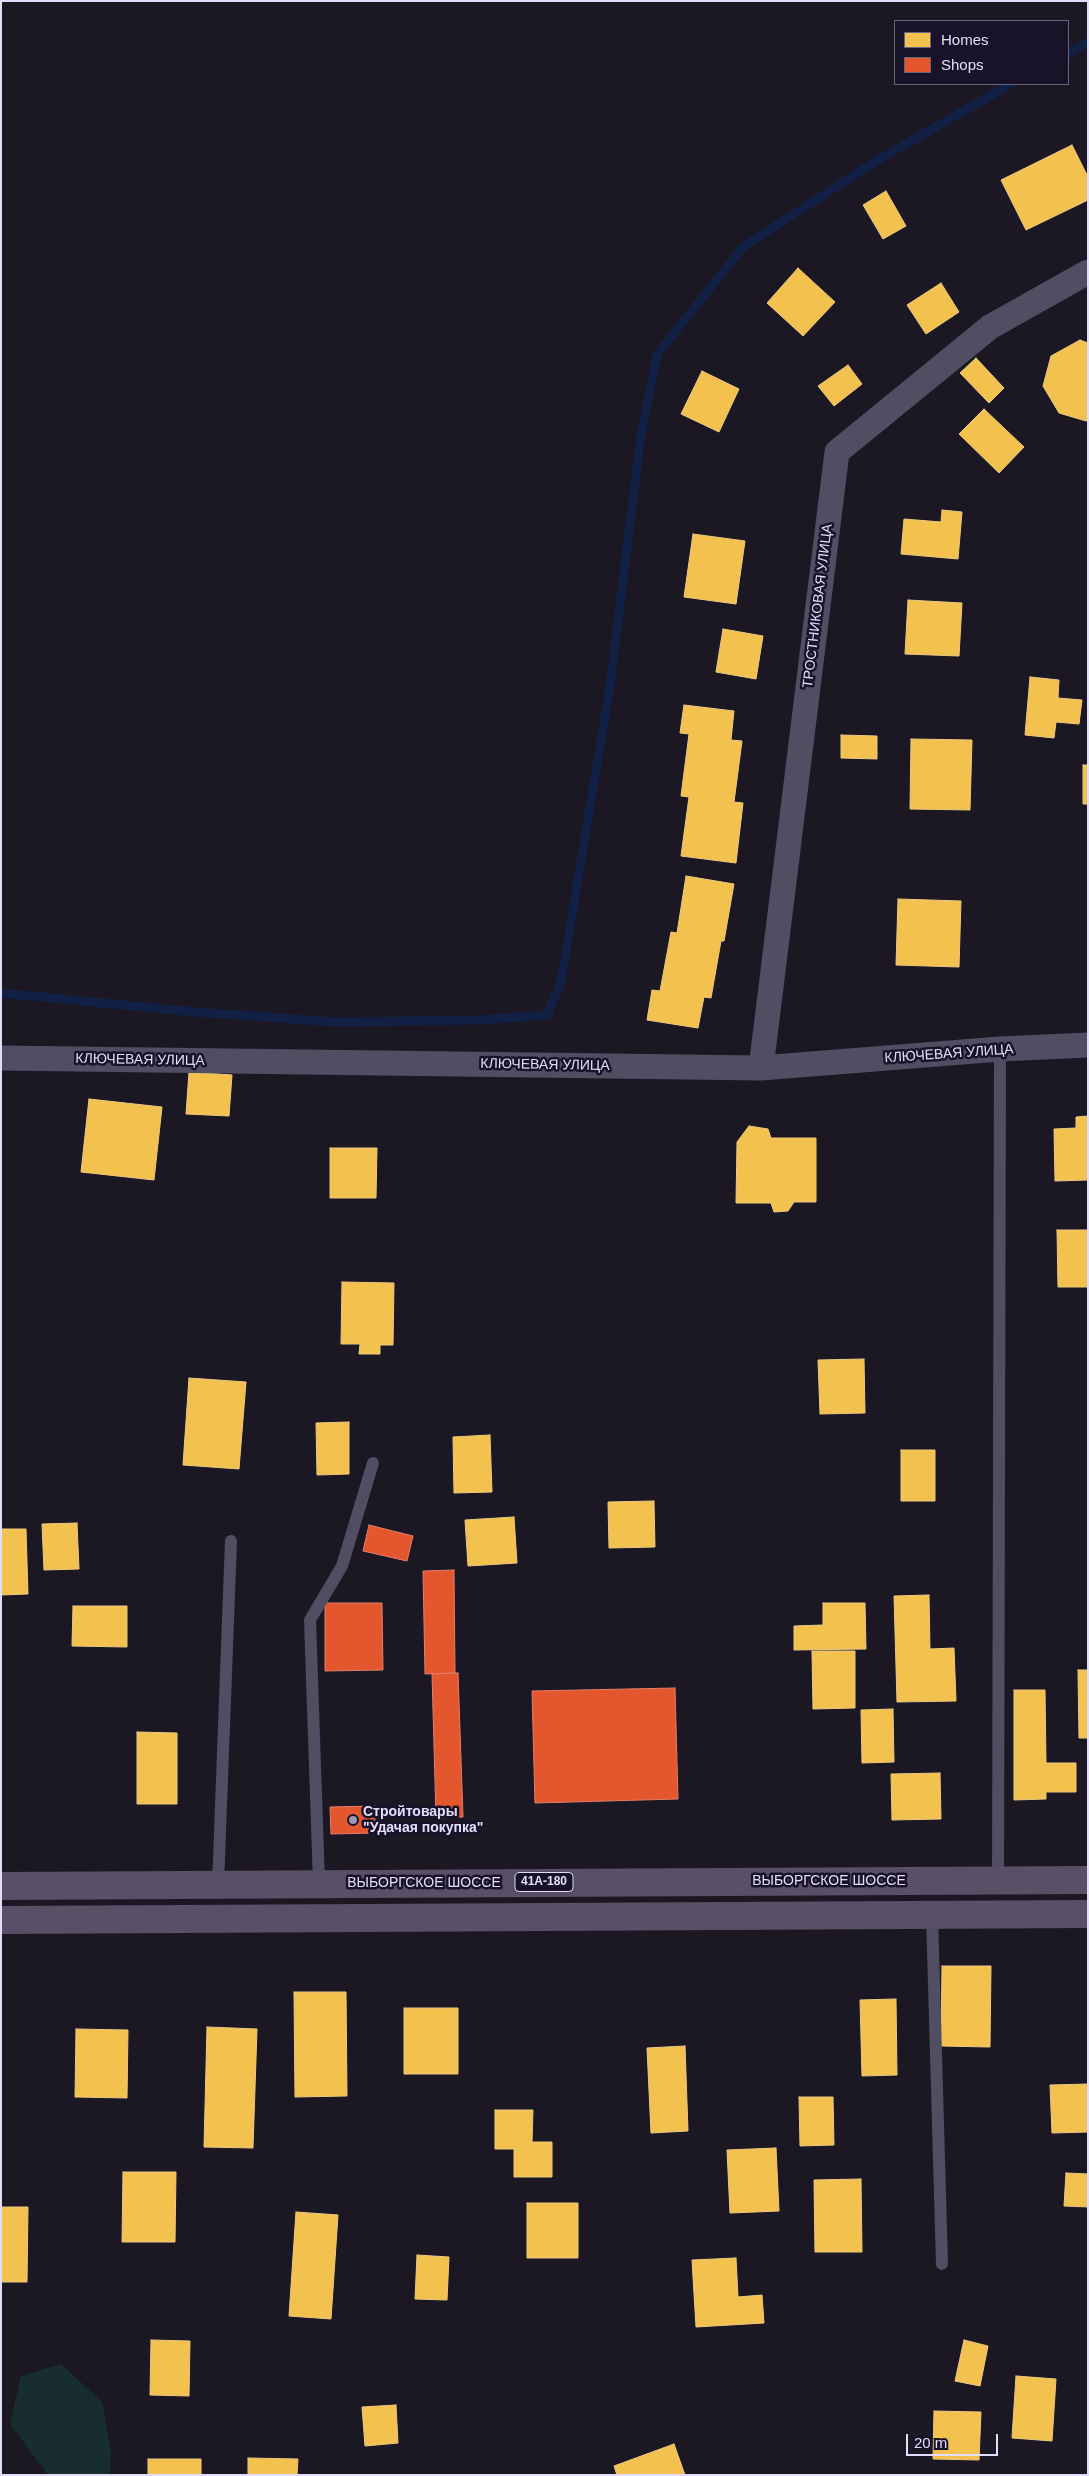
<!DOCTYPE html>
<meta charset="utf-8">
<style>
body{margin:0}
#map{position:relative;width:1089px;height:2476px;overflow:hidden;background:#1b1823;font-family:Helvetica,sans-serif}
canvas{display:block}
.frame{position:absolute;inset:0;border:2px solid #e3ddfc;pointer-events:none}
.legend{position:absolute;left:894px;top:20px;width:175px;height:65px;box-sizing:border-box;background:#181328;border:1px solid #69647d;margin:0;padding:6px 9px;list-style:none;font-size:15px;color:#e3ddfc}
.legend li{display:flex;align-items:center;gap:10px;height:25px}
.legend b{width:25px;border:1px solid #69647d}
.scale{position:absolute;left:906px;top:2434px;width:92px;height:22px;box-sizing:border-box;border:2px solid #e3ddfc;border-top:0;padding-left:6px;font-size:15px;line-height:18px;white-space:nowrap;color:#e3ddfc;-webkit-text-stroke:4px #181328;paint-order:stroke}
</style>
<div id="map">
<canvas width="1089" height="2476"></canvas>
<div class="frame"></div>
<ul class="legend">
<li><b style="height:14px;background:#f2c14e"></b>Homes</li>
<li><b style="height:14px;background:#e4572e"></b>Shops</li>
</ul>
<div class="scale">20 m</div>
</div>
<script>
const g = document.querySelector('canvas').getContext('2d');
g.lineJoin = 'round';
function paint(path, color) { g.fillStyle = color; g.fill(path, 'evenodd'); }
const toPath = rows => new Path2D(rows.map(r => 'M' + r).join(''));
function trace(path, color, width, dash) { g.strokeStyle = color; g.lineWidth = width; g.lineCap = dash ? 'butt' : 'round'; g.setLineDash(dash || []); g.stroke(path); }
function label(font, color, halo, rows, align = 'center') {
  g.font = font + ' Helvetica,sans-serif'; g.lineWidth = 5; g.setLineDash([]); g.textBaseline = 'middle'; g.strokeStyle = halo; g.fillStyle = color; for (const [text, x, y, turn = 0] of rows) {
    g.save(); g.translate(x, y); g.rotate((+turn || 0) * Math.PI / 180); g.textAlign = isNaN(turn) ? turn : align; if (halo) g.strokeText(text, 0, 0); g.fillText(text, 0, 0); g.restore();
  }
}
paint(toPath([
 [61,2364,102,2402,111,2451,110,2475,48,2475,10,2424,21,2376]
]), '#172d30');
const homes = toPath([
 [1072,145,1088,177,1088,200,1026,230,1001,180,1072,145],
 [886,191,906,226,883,239,863,205,886,191],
 [798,268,835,302,803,336,767,303,798,268],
 [941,283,959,312,926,334,907,305,941,283],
 [1080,340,1088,343,1088,420,1086,421,1059,413,1043,386,1051,356,1080,340],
 [976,358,1004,388,989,403,960,373,976,358],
 [848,365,862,384,834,406,818,386,848,365],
 [702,371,739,389,719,432,681,414,702,371],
 [984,409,1024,447,999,473,959,434,984,409],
 [942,510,962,512,958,559,901,554,904,519,941,522,942,510],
 [693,534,745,541,736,604,684,597,693,534],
 [908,600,962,603,959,656,905,654,908,600],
 [723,629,763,636,756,679,716,672,723,629],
 [1030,677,1059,680,1058,698,1082,700,1079,724,1056,722,1054,738,1025,735,1030,677],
 [684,705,734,711,731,740,742,741,734,802,743,803,736,863,681,856,689,797,681,796,689,734,680,733,684,705],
 [841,735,877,736,877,759,841,758,841,735],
 [911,739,972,740,970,810,910,809,911,739],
 [1083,765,1088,765,1088,804,1083,804,1083,765],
 [686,876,734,884,724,941,721,941,711,998,704,997,698,1028,647,1020,652,990,660,991,671,932,677,933,686,876],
 [898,899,961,901,959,967,896,965,898,899],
 [189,1072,232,1075,229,1116,186,1114,189,1072],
 [89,1099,162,1107,154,1180,81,1172,89,1099],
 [1088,1116,1088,1180,1055,1181,1054,1129,1076,1128,1076,1117,1088,1116],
 [749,1126,768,1129,771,1138,816,1138,816,1202,794,1202,788,1211,774,1212,771,1203,736,1203,737,1142,749,1126],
 [330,1148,377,1148,376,1198,330,1198,330,1148],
 [1057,1230,1088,1230,1088,1287,1058,1287,1057,1230],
 [342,1282,394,1283,393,1345,380,1345,380,1354,359,1354,360,1344,341,1344,342,1282],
 [864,1359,865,1413,820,1414,818,1360,864,1359],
 [189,1378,246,1382,239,1469,183,1465,189,1378],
 [349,1422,349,1474,317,1475,316,1423,349,1422],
 [490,1435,492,1492,454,1493,453,1437,490,1435],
 [901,1450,935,1450,935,1501,901,1501,901,1450],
 [654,1501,655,1547,609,1548,608,1502,654,1501],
 [514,1517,517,1563,468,1566,465,1520,514,1517],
 [77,1523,79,1569,44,1570,42,1524,77,1523],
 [1,1529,26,1529,28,1594,1,1595,1,1529],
 [929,1595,930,1649,954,1648,956,1701,897,1702,894,1596,929,1595],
 [823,1603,865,1603,866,1649,794,1650,794,1626,823,1625,823,1603],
 [73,1606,127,1606,127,1647,72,1646,73,1606],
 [812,1651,855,1651,855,1708,813,1709,812,1651],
 [1078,1670,1088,1670,1088,1738,1079,1738,1078,1670],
 [1014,1690,1045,1690,1046,1763,1076,1763,1076,1792,1046,1792,1046,1799,1014,1800,1014,1690],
 [893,1709,894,1762,862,1763,861,1710,893,1709],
 [137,1732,177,1733,177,1804,137,1804,137,1732],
 [940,1773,941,1819,892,1820,891,1774,940,1773],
 [942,1966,991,1966,990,2047,941,2046,942,1966],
 [294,1992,346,1992,347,2096,295,2097,294,1992],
 [896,1999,897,2075,862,2076,860,2000,896,1999],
 [404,2008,458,2008,458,2074,404,2074,404,2008],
 [207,2027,257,2029,253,2148,204,2147,207,2027],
 [76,2029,128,2030,127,2098,75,2097,76,2029],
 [685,2046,688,2131,651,2133,647,2048,685,2046],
 [1088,2084,1088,2132,1052,2133,1050,2085,1088,2084],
 [799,2097,833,2097,834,2145,800,2146,799,2097],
 [495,2110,533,2110,532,2142,552,2142,552,2177,514,2177,514,2149,495,2149,495,2110],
 [776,2148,779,2211,730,2213,727,2150,776,2148],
 [123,2172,176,2172,175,2242,122,2242,123,2172],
 [1066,2173,1088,2174,1088,2207,1064,2206,1066,2173],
 [861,2179,862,2252,815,2252,814,2180,861,2179],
 [527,2203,578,2203,578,2258,527,2258,527,2203],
 [1,2207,28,2207,27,2282,1,2282,1,2207],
 [296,2212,338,2215,331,2319,289,2316,296,2212],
 [417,2255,449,2257,447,2300,415,2299,417,2255],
 [736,2258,738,2297,762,2295,764,2323,696,2327,692,2260,736,2258],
 [151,2340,190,2341,189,2396,150,2395,151,2340],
 [964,2340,988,2346,980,2386,955,2381,964,2340],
 [1016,2376,1056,2379,1052,2441,1012,2438,1016,2376],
 [396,2405,398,2443,365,2446,362,2407,396,2405],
 [934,2411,981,2412,979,2460,933,2459,934,2411],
 [674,2444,685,2475,617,2475,614,2466,674,2444],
 [248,2458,298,2459,297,2475,248,2475,248,2458],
 [148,2459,201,2459,201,2475,148,2475,148,2459]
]);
paint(homes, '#f2c14e');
trace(homes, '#eec982', 1);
const shops = toPath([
 [369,1525,413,1536,407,1561,363,1551,369,1525],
 [454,1570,455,1673,425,1674,423,1571,454,1570],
 [325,1603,382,1603,383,1670,325,1671,325,1603],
 [458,1673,463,1817,436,1818,432,1674,458,1673],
 [675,1688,678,1799,535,1803,532,1691,675,1688],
 [375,1806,375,1833,331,1834,330,1807,375,1806]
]);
paint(shops, '#e4572e');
trace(shops, '#e47f6c', 1);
trace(toPath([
 [1068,53,1088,42],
 [1,993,195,1012,335,1022,479,1020,547,1015,561,982,610,686,640,442,657,354,743,247,876,161,1011,84]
]), '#132045', 9);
trace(toPath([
 [998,1880,1000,1049],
 [319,1883,310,1620,342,1566,373,1463],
 [218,1885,231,1541],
 [932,1914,942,2264]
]), '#514e63', 12);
trace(toPath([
 [1,1058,761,1068,1000,1049,1088,1045],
 [761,1068,837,452,990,327,1088,272]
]), '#514e63', 25);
trace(toPath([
 [1,1886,1088,1880],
 [1,1920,1088,1914]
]), '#594f67', 28);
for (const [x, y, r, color] of [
 [353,1820,5,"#9d98b0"]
]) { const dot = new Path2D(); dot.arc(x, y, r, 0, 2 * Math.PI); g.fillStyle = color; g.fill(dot); trace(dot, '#181328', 2); }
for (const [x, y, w] of [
 [544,1882,58]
]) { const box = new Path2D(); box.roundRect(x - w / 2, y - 9.5, w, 19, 4); g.fillStyle = '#181328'; g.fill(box); trace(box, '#e3ddfc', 1); }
label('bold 12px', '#e3ddfc', null, [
 ["41А-180",544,1882]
]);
label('14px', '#e3ddfc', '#181328', [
 ["ТРОСТНИКОВАЯ УЛИЦА",818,606,-83],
 ["КЛЮЧЕВАЯ УЛИЦА",949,1054,-4],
 ["КЛЮЧЕВАЯ УЛИЦА",140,1060,1],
 ["КЛЮЧЕВАЯ УЛИЦА",545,1065,1],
 ["ВЫБОРГСКОЕ ШОССЕ",829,1881],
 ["ВЫБОРГСКОЕ ШОССЕ",424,1883]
]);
label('bold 14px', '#e3ddfc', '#181328', [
 ["Cтройтовары",363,1812],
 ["\"Удачая покупка\"",363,1828]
], 'left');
</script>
